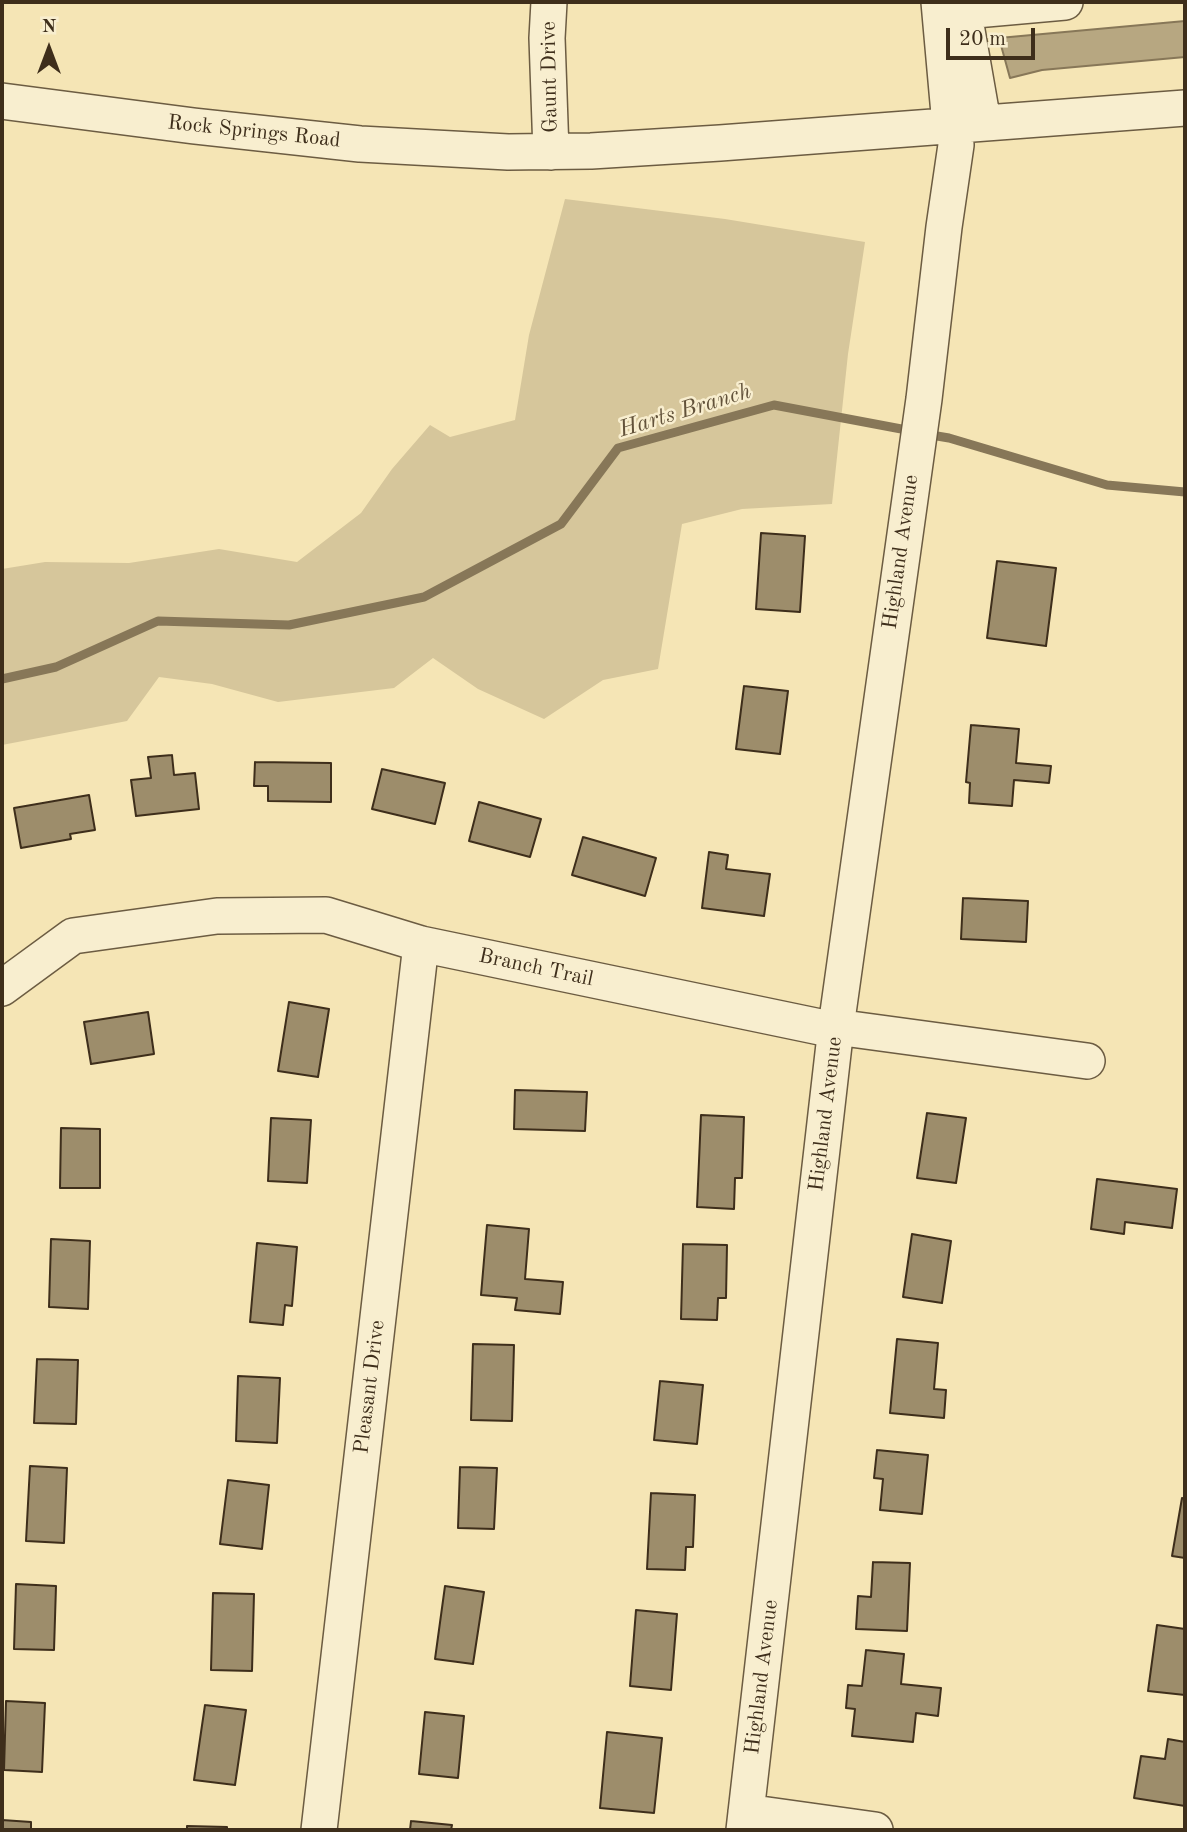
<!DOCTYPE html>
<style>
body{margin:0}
#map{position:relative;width:1187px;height:1832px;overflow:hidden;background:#f5e5b5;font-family:"Old Standard TT",serif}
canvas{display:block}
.frame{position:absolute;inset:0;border:4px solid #3e2e1b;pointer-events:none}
.north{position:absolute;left:14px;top:14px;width:70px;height:70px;-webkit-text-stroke:5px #f8eecf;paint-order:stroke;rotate:0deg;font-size:19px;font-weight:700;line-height:28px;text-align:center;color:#3e2e1b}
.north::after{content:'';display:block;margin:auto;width:24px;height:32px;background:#3e2e1b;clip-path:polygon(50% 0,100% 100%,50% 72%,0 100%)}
.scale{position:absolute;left:946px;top:28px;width:89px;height:32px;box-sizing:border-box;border:4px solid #3e2e1b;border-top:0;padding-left:9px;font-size:21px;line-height:24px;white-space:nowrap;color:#3e2e1b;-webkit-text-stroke:5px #f8eecf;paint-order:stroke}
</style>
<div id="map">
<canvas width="1187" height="1832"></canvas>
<div class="frame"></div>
<div class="north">N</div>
<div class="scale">20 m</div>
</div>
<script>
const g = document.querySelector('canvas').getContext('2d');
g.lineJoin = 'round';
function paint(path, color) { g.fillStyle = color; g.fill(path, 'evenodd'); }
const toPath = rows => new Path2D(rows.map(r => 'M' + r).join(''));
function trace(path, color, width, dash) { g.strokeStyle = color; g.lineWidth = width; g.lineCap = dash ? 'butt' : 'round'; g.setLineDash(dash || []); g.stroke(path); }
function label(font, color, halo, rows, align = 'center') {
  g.font = font + ' "Old Standard TT",serif'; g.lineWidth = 5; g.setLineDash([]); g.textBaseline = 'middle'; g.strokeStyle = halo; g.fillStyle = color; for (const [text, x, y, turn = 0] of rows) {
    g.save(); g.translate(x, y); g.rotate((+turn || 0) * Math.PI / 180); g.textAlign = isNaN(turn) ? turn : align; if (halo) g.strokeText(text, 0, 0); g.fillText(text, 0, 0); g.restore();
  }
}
paint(toPath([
 [565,199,725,219,865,242,848,354,832,504,742,509,682,524,658,669,603,680,544,719,478,689,433,658,394,688,278,702,212,684,159,677,127,721,2,745,2,569,45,562,129,563,219,549,297,562,361,513,392,469,430,425,450,437,515,420,529,335]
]), '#d6c69b');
const water = toPath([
 [1185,21,1185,57,1042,70,1010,78,999,38,1185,21]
]);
paint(water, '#b7a781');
trace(water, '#877758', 2);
trace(toPath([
 [925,434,949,438,1107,485,1185,492],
 [2,679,56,667,158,621,289,625,424,597,561,524,618,448,774,405,912,431]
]), '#877758', 9);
const building = toPath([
 [761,533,805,536,800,612,756,609,761,533],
 [997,561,1056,568,1046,646,987,638,997,561],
 [744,686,788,691,780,754,736,749,744,686],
 [971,725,1019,729,1016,763,1051,766,1049,783,1014,780,1012,806,969,803,970,783,966,782,971,725],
 [172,755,174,775,195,773,199,809,136,816,131,780,151,778,148,757,172,755],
 [255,762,331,763,331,802,268,801,268,786,254,786,255,762],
 [382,769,445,783,435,824,372,809,382,769],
 [89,795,95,830,70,834,71,839,21,848,14,808,89,795],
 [479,802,541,819,530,857,469,841,479,802],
 [583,837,656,858,645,896,572,875,583,837],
 [709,852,728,855,726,869,770,874,764,916,702,908,709,852],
 [963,898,1028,901,1026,942,961,939,963,898],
 [289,1002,329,1009,318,1077,278,1071,289,1002],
 [148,1012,154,1054,91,1064,84,1022,148,1012],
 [515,1090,587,1092,585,1131,514,1129,515,1090],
 [927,1113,966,1118,956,1183,917,1178,927,1113],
 [701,1115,744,1117,742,1178,735,1178,734,1209,697,1207,701,1115],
 [271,1118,311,1120,307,1183,268,1181,271,1118],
 [61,1128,100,1129,100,1188,60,1188,61,1128],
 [1097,1179,1177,1189,1172,1228,1125,1222,1124,1234,1091,1229,1097,1179],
 [487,1225,529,1229,525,1279,563,1282,560,1314,515,1310,517,1298,481,1295,487,1225],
 [912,1234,951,1241,942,1303,903,1297,912,1234],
 [51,1239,90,1241,88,1309,49,1307,51,1239],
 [257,1243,297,1247,292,1306,285,1305,283,1325,250,1322,257,1243],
 [683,1244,727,1245,726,1298,718,1298,717,1320,681,1319,683,1244],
 [897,1339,938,1343,934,1389,946,1390,944,1418,890,1413,897,1339],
 [473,1344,514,1345,512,1421,471,1420,473,1344],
 [37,1359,78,1360,76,1424,34,1423,37,1359],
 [238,1376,280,1378,277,1443,236,1441,238,1376],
 [660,1381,703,1385,697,1444,654,1440,660,1381],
 [877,1450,928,1455,922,1514,880,1510,883,1479,874,1478,877,1450],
 [30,1466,67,1468,64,1543,26,1541,30,1466],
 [460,1467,497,1468,494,1529,458,1528,460,1467],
 [228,1480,269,1485,262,1549,220,1544,228,1480],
 [651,1493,695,1495,693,1547,686,1547,685,1570,647,1569,651,1493],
 [1182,1498,1185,1499,1185,1558,1172,1556,1182,1498],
 [873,1562,910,1563,907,1631,856,1629,858,1596,871,1597,873,1562],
 [16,1584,56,1586,54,1650,14,1649,16,1584],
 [445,1586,484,1592,473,1664,435,1659,445,1586],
 [213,1593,254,1594,252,1671,211,1670,213,1593],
 [636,1610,677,1614,671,1690,630,1686,636,1610],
 [1157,1625,1185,1629,1185,1695,1148,1691,1157,1625],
 [866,1650,904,1654,901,1684,941,1688,938,1716,916,1713,913,1742,852,1736,855,1709,846,1708,848,1685,862,1686,866,1650],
 [6,1701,45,1703,42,1772,4,1770,6,1701],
 [205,1705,246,1710,235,1785,194,1780,205,1705],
 [425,1712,464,1716,458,1778,419,1774,425,1712],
 [607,1732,662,1738,654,1813,600,1808,607,1732],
 [1168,1739,1185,1742,1185,1806,1134,1798,1141,1756,1165,1759,1168,1739],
 [2,1820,31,1822,31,1830,2,1830,2,1820],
 [411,1821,452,1825,451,1830,410,1830,411,1821],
 [187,1826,227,1827,227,1830,187,1830,187,1826]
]);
paint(building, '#9d8d6b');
trace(building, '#3e2e1b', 2);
const minor = toPath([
 [549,2,547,38,551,152],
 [939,2,950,125],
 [962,2,983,122],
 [964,11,1065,2],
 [2,101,194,126,360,144,508,152,591,151,720,143,1185,108],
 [2,988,73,936,217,916,326,915,421,944,820,1027,836,1027,1087,1061],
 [746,1812,875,1830],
 [319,1830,421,944],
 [744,1830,836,1027,924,399,944,227,956,145,955,125]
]);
trace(minor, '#6c5c42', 38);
trace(minor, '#f8eecf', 35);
label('21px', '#3e2e1b', '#f8eecf', [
 ["Gaunt Drive",550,77,-91],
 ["Rock Springs Road",254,132,6],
 ["Highland Avenue",901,552,-82],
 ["Branch Trail",536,968,12],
 ["Highland Avenue",826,1114,-83],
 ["Pleasant Drive",370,1387,-83],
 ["Highland Avenue",762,1677,-83]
]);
label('italic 23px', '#62523a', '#f8eecf', [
 ["Harts Branch",685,411,-17]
]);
</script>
